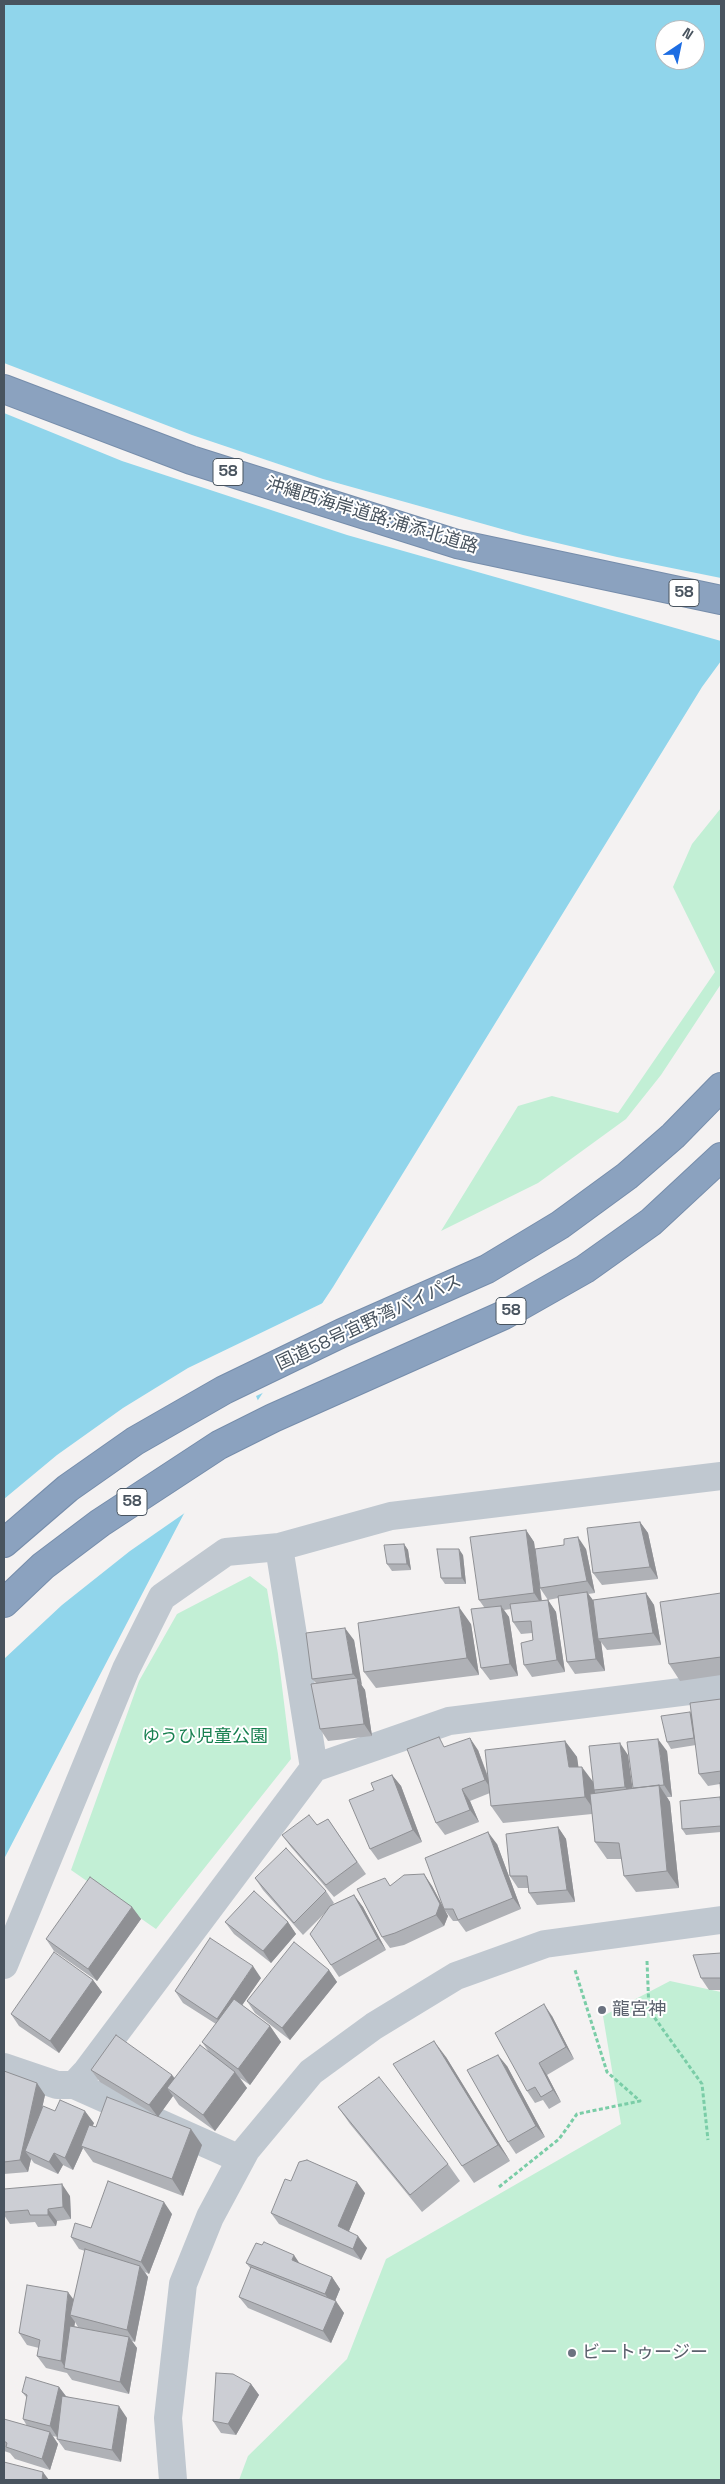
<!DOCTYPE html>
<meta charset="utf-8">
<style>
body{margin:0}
#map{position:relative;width:725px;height:2484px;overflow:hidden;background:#f4f2f2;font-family:"Space Grotesk",sans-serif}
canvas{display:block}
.frame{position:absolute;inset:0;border:5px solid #49545f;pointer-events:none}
.north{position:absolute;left:655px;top:20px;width:50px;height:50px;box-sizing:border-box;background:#fff;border:1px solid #b6bbbf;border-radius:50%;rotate:34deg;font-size:14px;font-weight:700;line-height:20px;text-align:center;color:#49545f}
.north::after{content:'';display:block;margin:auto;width:18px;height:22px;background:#1d6de3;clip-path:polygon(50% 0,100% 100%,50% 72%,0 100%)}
</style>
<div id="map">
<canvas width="725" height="2484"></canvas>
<div class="frame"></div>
<div class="north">N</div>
</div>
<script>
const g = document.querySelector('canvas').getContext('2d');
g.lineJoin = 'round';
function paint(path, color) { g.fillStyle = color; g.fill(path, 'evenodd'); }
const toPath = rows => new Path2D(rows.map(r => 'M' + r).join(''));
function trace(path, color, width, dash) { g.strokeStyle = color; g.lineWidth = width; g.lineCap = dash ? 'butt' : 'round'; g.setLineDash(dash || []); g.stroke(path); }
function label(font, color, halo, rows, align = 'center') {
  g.font = font + ' "Space Grotesk","Noto Sans JP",sans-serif'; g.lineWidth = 4; g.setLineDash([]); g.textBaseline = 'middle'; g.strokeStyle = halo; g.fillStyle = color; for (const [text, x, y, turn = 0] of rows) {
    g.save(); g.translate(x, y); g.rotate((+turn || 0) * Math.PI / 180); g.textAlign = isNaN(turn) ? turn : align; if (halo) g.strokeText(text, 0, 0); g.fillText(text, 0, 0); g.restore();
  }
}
paint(toPath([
 [721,808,721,984,661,1075,626,1119,538,1183,441,1231,518,1106,552,1096,618,1113,715,972,673,887,692,844],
 [250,1576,267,1589,278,1654,291,1759,156,1929,71,1870,139,1681,177,1614],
 [670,1981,721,1992,721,2480,239,2480,248,2456,347,2359,386,2259,621,2124,603,2016]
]), '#c2efd5');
paint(toPath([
 [4,4,721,4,721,661,702,687,333,1287,189,1504,4,1859],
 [665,30,695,30,695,60,665,60]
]), '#90d5eb');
paint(toPath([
 [4,363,192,435,323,479,523,535,617,557,721,578,721,641,347,535,122,461,4,413],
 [327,1301,267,1391,256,1396,259,1403,189,1510,130,1551,62,1605,4,1659,4,1499,57,1455,123,1408,188,1368]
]), '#f4f2f2');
const highway = toPath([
 [4,389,191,460,457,544,721,600],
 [4,1543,68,1488,135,1441,224,1390,342,1333,487,1269,560,1225,627,1176,673,1136,721,1087],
 [4,1603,43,1566,100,1523,219,1445,273,1418,504,1315,585,1269,651,1222,721,1157]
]);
trace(highway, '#768dab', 30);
trace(toPath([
 [647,1961,649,2010,702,2084,708,2140],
 [499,2187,559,2139,577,2114,640,2101,607,2072,575,1970]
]), '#7acda7', 3, [4, 2.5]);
trace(toPath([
 [279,1547,314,1768],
 [4,1965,126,1669,162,1597,226,1552,279,1547,391,1516,721,1476],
 [4,2067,57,2085,74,2085,229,2154],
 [74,2085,87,2071,314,1768,449,1721,721,1687],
 [173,2480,168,2418,183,2284,210,2217,246,2150,311,2072,374,2026,456,1976,545,1944,721,1920]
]), '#c0c8d0', 28);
trace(highway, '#8ba2bf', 28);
paint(toPath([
 [640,1522,648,1533,658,1579,602,1585,593,1573],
 [526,1530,534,1542,535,1549,586,1549,595,1593,588,1594,593,1601,646,1593,654,1605,661,1645,607,1650,601,1642,605,1671,575,1674,567,1662,558,1598,548,1600,540,1588,542,1600,548,1600,556,1612,565,1672,532,1677,524,1665,533,1640,532,1633,521,1634,513,1622,511,1609,504,1610,509,1617,518,1676,490,1680,481,1668,484,1607,479,1600],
 [404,1544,408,1550,411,1570,392,1571,387,1564],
 [463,1555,466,1584,445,1584,441,1578],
 [721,1593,721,1675,680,1681,669,1664],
 [471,1624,479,1675,376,1688,364,1672],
 [354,1640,361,1685,365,1690,372,1736,328,1741,320,1729,316,1683,312,1679],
 [721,1699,721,1796,720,1784,708,1786,699,1774,696,1745,671,1749,667,1742,690,1712,692,1715],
 [565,1741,577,1757,578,1767,594,1783,628,1755,632,1789,667,1751,672,1797,667,1797,670,1802,679,1888,636,1892,624,1876,622,1859,607,1859,595,1842,592,1814,503,1823,491,1806,490,1793,470,1801,479,1822,445,1835,436,1823,445,1747,478,1750,488,1776],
 [392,1775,401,1786,422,1842,378,1860,370,1849,374,1790],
 [721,1798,721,1832,686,1835,682,1829],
 [328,1819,366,1874,334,1897,291,1847,282,1835,317,1825],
 [558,1827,566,1839,575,1902,537,1905,529,1893,528,1888,518,1888,510,1876],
 [497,1844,521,1909,466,1932,458,1921,453,1921,444,1909],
 [424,1874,432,1886,448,1916,444,1926,404,1945,390,1948,382,1937],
 [255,1878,326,1891,334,1903,332,1905,354,1895,363,1907,386,1950,339,1977,310,1934,328,1910,303,1935,263,1890],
 [132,1907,141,1919,97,1981,54,1951,46,1939],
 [225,1922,288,1922,296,1934,271,1963,234,1934],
 [721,1953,721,1990,709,1990,701,1978],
 [329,1970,337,1982,290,2040,255,2013,247,2001],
 [261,1978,242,2005,270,2026,281,2042,250,2085,240,2078,247,2088,215,2131,179,2105,173,2096,158,2116,202,2145,183,2196,93,2162,83,2148,73,2170,63,2165,58,2174,34,2163,31,2159,28,2172,4,2174,4,2071,45,2095,42,2108,94,2123,92,2126,96,2127,157,2116,100,2082,91,2070,172,2075,175,2078,209,2052,202,2042,216,2024,183,2003,175,1991],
 [93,1980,102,1992,59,2053,19,2026,11,2014],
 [552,2016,574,2059,547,2075,561,2102,549,2109,543,2100,535,2103,527,2091],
 [446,2057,510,2161,474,2183,462,2166],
 [507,2066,545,2137,516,2154,508,2142],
 [338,2107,448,2164,460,2181,422,2212,350,2124],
 [291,2181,365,2193,349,2231,367,2248,361,2260,279,2224,271,2213],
 [4,2189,70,2196,71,2219,57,2221,56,2226,38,2227,35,2222,10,2224,4,2215],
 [172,2214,149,2274,145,2272,148,2277,135,2342,132,2341,137,2348,129,2394,72,2380,67,2373,46,2368,37,2356,39,2348,27,2345,19,2333,74,2299,85,2251,79,2249,71,2237,91,2228],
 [75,2322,78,2327,74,2326],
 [246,2263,300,2264,332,2277,340,2289,335,2301,344,2313,331,2343,248,2308,239,2297,251,2269],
 [251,2384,259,2395,236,2435,221,2433,213,2421],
 [59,2387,66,2396,127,2418,121,2462,65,2450,57,2439,57,2437,53,2436,58,2444,50,2470,15,2459,10,2453,4,2451,4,2419,27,2426,23,2419,27,2398,22,2392]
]), '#afb1b6');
paint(toPath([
 [640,1522,648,1533,658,1579,650,1567],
 [526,1530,534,1542,542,1605,534,1593],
 [578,1537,586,1549,595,1593,587,1581],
 [404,1544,408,1550,411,1570,407,1564],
 [459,1549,463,1555,466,1584,462,1578],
 [587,1592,596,1604,598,1639,601,1642,605,1671,596,1659],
 [646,1593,654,1605,661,1645,653,1633],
 [548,1600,556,1612,565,1672,557,1660],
 [501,1606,509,1617,518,1676,510,1664],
 [459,1607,471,1624,479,1675,467,1658],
 [345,1628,354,1640,362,1685,353,1674],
 [357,1678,365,1690,372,1736,364,1724],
 [690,1712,694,1718,694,1738],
 [470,1738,478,1750,493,1792,485,1780],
 [658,1739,667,1751,672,1797,664,1785],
 [565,1741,577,1757,581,1784,569,1767],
 [620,1743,628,1755,634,1799,625,1787],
 [582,1767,594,1783,597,1814,585,1797],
 [392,1775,401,1786,422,1842,413,1830],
 [659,1785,670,1802,679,1888,667,1871],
 [462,1789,470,1801,479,1822,470,1810],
 [558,1827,566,1839,575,1902,567,1890],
 [488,1832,497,1844,521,1909,513,1898],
 [424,1874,432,1886,448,1916,444,1926,436,1915],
 [354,1895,363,1907,386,1950,378,1939],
 [132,1907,141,1919,97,1981,88,1969],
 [288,1922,296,1934,271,1963,263,1951],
 [253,1966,261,1978,225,2030,217,2019],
 [329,1970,337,1982,290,2040,282,2028],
 [93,1980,102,1992,59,2053,50,2041],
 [544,2004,552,2016,574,2059,566,2047],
 [270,2026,281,2042,250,2085,238,2069],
 [434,2041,446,2057,510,2161,498,2145],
 [498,2055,507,2066,545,2137,536,2126],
 [539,2063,547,2075,561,2102,553,2090],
 [235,2072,247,2088,215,2131,203,2115],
 [172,2075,180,2087,167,2088,173,2096,158,2117,149,2105],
 [37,2083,45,2095,32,2154,25,2151,31,2159,28,2172,20,2160],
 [85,2111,94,2123,84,2146,81,2146,83,2148,73,2170,65,2158],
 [191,2129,202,2145,183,2196,172,2179],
 [54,2153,63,2165,58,2174,49,2162],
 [357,2182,365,2193,346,2238,338,2226],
 [62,2184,70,2196,71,2219,63,2207],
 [164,2202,172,2214,149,2274,141,2262],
 [48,2209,57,2221,56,2226,48,2215],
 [358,2236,367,2248,361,2260,353,2249],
 [294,2255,302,2267,292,2260],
 [140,2266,148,2277,135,2342,127,2330],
 [332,2277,340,2289,333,2306,325,2294],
 [68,2292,77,2304,70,2315,75,2322,69,2370,66,2369,61,2361],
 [336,2301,344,2313,331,2343,323,2331],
 [129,2337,137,2348,129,2394,120,2382],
 [251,2384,259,2395,236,2435,228,2424],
 [59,2387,68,2399,58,2438,50,2426],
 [119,2406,127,2418,121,2462,112,2450],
 [50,2432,58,2444,50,2470,42,2459],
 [43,2472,49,2480,42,2480]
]), '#8f9094');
const building = toPath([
 [640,1522,650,1567,593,1573,587,1528,640,1522],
 [526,1530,534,1593,479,1600,470,1537,526,1530],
 [578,1537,587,1581,540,1588,535,1549,564,1545,564,1539,578,1537],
 [404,1544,407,1564,387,1564,384,1545,404,1544],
 [437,1549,459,1549,462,1578,441,1578,437,1549],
 [587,1592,596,1659,567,1662,558,1596,587,1592],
 [646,1593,653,1633,598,1639,593,1600,646,1593],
 [721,1593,721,1657,669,1664,660,1602,721,1593],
 [548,1600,557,1660,524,1665,521,1643,533,1640,531,1621,513,1622,510,1604,548,1600],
 [501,1606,510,1664,481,1668,471,1609,501,1606],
 [459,1607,467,1658,364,1672,358,1623,459,1607],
 [345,1628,353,1674,312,1679,306,1633,345,1628],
 [357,1678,364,1724,320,1729,311,1684,357,1678],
 [721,1699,721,1771,699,1774,690,1703,721,1699],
 [690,1712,694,1738,667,1742,661,1716,690,1712],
 [439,1737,444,1747,470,1738,485,1780,462,1789,470,1810,436,1823,407,1749,439,1737],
 [658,1739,664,1785,633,1788,627,1742,658,1739],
 [565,1741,569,1767,582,1767,585,1797,491,1806,485,1750,565,1741],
 [620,1743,625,1787,594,1790,589,1746,620,1743],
 [392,1775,413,1830,370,1849,349,1800,374,1790,371,1783,392,1775],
 [720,1783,721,1783,721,1796,720,1783],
 [659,1785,667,1871,624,1876,619,1843,595,1842,590,1794,659,1785],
 [720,1797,721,1806,721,1826,682,1829,680,1801,720,1797],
 [309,1815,317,1825,328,1819,357,1862,326,1885,282,1835,309,1815],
 [558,1827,567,1890,529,1893,527,1876,510,1876,506,1834,558,1827],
 [488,1832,513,1898,458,1920,453,1909,444,1909,425,1858,488,1832],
 [286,1848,326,1891,294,1923,255,1878,286,1848],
 [424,1874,440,1904,436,1915,395,1933,382,1937,357,1889,385,1878,390,1886,404,1875,424,1874],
 [90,1877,132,1907,88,1969,46,1939,90,1877],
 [254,1891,288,1922,263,1951,225,1922,254,1891],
 [354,1895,378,1939,331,1965,310,1934,330,1906,354,1895],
 [210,1938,253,1966,217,2019,175,1991,210,1938],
 [294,1942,329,1970,282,2028,247,2001,294,1942],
 [54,1952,93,1980,50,2041,11,2014,54,1952],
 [721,1953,721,1978,701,1978,693,1955,721,1953],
 [234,1999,270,2026,238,2069,202,2042,234,1999],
 [544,2004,566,2047,539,2063,553,2090,541,2097,535,2087,527,2091,495,2033,544,2004],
 [116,2035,172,2075,149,2105,91,2070,116,2035],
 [434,2041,498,2145,462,2166,393,2064,434,2041],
 [200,2045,235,2072,203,2115,167,2088,200,2045],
 [498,2055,536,2126,508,2142,467,2070,498,2055],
 [4,2071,37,2083,20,2160,4,2162,4,2071],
 [379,2077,448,2164,410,2195,338,2107,379,2077],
 [107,2097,191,2129,172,2179,81,2146,89,2125,96,2127,107,2097],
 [60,2100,85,2111,65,2158,54,2153,49,2162,25,2151,43,2106,55,2111,60,2100],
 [307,2160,357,2182,338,2226,358,2236,353,2249,271,2213,285,2179,291,2181,299,2162,307,2160],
 [108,2181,164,2202,141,2262,71,2237,75,2223,91,2228,108,2181],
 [62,2184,63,2207,48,2209,48,2215,30,2215,28,2210,4,2212,4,2189,62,2184],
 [264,2242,294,2255,292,2260,332,2277,325,2294,246,2263,256,2243,262,2245,264,2242],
 [85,2249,140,2266,127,2330,70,2315,85,2249],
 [251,2267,336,2301,323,2331,239,2297,251,2267],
 [27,2285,68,2292,61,2361,37,2356,40,2340,19,2333,27,2285],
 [70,2326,129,2337,120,2382,64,2368,70,2326],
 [216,2373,233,2374,251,2384,228,2424,213,2421,216,2373],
 [26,2377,59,2387,50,2426,23,2419,27,2395,22,2392,26,2377],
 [62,2396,119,2406,112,2450,57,2439,62,2396],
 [4,2419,50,2432,42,2459,6,2447,7,2443,4,2441,4,2419],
 [4,2462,43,2472,42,2480,4,2480,4,2462]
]);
paint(building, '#ccced4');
trace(building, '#8f9094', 1);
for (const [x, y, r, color] of [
 [602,2010,5,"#6b7280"],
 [572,2353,5,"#6b7280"]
]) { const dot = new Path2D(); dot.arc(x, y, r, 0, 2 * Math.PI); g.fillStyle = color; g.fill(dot); trace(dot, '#fff', 2); }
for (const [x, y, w] of [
 [228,472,30],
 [684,593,30],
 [511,1311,30],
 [132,1502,30]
]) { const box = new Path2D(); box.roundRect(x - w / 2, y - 13.5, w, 27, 4); g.fillStyle = '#fff'; g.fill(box); trace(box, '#49545f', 1); }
label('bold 16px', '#49545f', null, [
 ["58",228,472],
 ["58",684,593],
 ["58",511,1311],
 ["58",132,1502]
]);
label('18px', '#49545f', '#fff', [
 ["沖縄西海岸道路;浦添北道路",372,516,17],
 ["国道58号宜野湾バイパス",369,1323,-25]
]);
label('18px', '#198151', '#fff', [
 ["ゆうひ児童公園",205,1737]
]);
label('18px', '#5b616d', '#fff', [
 ["龍宮神",612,2010],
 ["ビートゥージー",582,2353]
], 'left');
</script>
